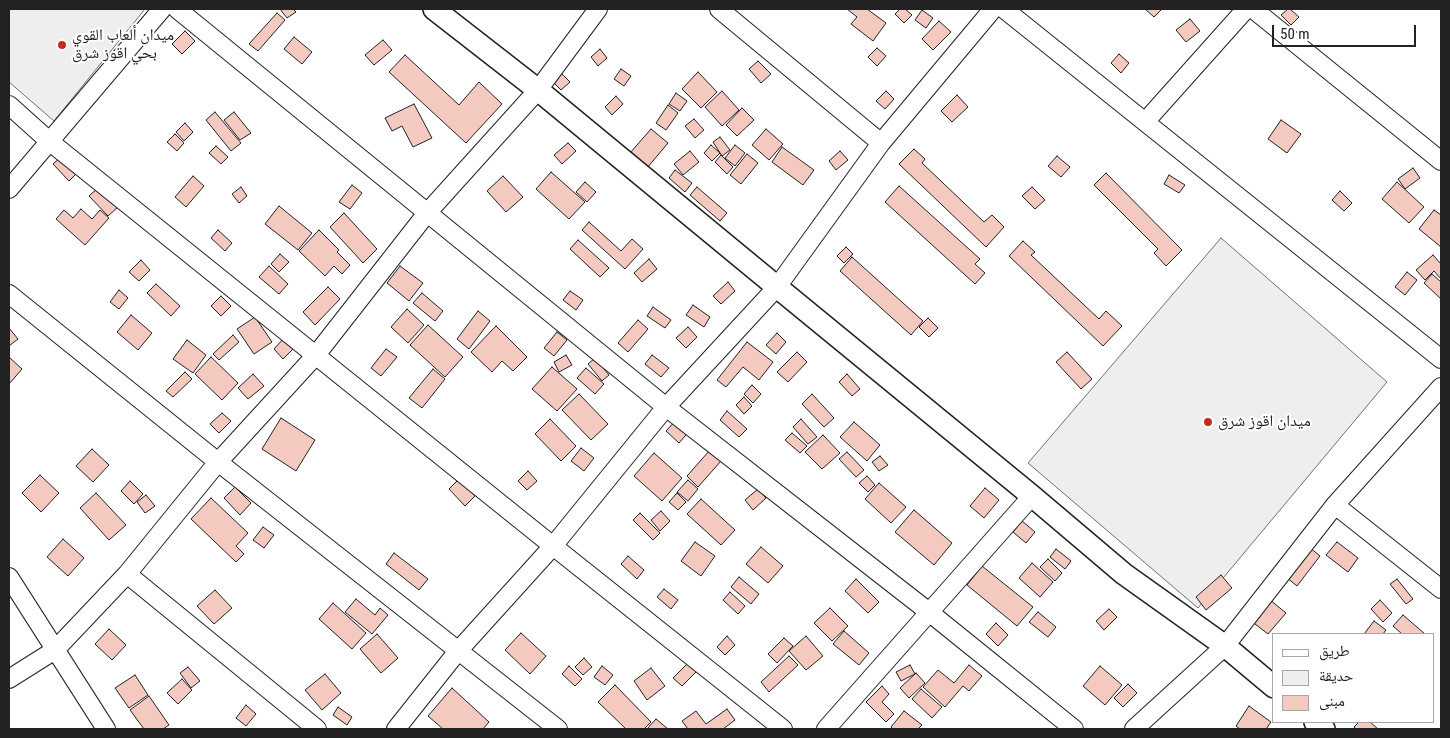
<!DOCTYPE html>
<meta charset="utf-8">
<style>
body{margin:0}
#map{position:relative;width:1450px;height:738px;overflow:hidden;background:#fff;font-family:"Roboto Condensed","Noto Naskh Arabic",sans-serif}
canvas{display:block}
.frame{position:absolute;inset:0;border:10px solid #222;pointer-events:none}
.legend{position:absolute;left:1272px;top:633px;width:162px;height:90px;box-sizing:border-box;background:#fff;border:1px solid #a7a7a7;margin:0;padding:6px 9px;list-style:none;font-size:15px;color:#222}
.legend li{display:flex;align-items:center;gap:10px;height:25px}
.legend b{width:25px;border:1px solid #a7a7a7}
.scale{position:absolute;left:1272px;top:25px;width:144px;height:22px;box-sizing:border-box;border:2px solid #222;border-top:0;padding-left:6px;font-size:15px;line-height:18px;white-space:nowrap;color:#222;-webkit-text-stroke:4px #fff;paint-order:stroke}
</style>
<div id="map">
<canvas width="1450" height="738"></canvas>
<div class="frame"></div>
<ul class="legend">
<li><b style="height:6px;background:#fff"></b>طريق</li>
<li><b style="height:14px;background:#eee"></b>حديقة</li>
<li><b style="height:14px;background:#f3c9c0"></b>مبنى</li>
</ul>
<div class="scale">50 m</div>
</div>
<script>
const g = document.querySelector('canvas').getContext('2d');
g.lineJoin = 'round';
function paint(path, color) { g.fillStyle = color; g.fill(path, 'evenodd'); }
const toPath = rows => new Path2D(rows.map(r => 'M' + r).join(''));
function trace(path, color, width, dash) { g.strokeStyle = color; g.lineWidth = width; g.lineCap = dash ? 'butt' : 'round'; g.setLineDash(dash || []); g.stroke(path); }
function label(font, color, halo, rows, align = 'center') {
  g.font = font + ' "Roboto Condensed","Noto Naskh Arabic",sans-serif'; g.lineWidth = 4; g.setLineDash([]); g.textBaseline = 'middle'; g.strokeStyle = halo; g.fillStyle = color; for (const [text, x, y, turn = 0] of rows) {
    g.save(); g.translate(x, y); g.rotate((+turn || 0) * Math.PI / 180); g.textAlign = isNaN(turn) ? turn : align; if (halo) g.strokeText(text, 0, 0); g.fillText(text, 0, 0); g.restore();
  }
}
const green = toPath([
 [9,9,145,9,54,121,9,82,9,9],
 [1221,238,1387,382,1198,608,1028,463,1221,238]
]);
paint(green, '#eee');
trace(green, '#6f6f6f', 1);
const building = toPath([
 [280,9,293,9,296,12,287,18,280,9],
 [847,9,867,9,886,23,873,41,851,24,857,17,847,9],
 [900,9,905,9,912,15,904,23,895,14,900,9],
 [1145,9,1162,9,1154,17,1145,9],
 [1288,9,1290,9,1299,17,1291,25,1281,15,1288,9],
 [922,10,933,18,926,28,915,20,922,10],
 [277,13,285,20,258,51,249,44,277,13],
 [1190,19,1200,31,1186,42,1176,30,1190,19],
 [939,21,951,32,933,50,922,39,939,21],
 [185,31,195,41,182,54,172,44,185,31],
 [294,37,312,52,302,64,284,49,294,37],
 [383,40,392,50,374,65,365,55,383,40],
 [877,48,886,56,877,66,868,57,877,48],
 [600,49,607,58,598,66,591,57,600,49],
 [1119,54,1129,63,1121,73,1111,63,1119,54],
 [405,55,459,105,479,82,502,104,466,143,389,72,405,55],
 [758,61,771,74,761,83,749,69,758,61],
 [621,69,631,76,624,86,614,79,621,69],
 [560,72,570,82,561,90,551,80,560,72],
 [698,72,717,92,701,108,682,89,698,72],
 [722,91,739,110,722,126,705,107,722,91],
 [886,91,894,99,885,109,876,101,886,91],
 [676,93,687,101,680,111,669,104,676,93],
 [957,95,968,107,952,122,941,111,957,95],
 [616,96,623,104,612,115,605,107,616,96],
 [414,104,432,138,413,147,402,126,392,131,385,118,414,104],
 [668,105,678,113,666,130,656,123,668,105],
 [742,108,754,120,737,136,726,125,742,108],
 [215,112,241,143,231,151,206,120,215,112],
 [234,112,251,133,240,140,224,120,234,112],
 [694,119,704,130,695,138,685,126,694,119],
 [1281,120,1301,134,1287,153,1268,139,1281,120],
 [185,123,193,132,184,141,176,132,185,123],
 [651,129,668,143,647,168,630,153,651,129],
 [766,129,783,144,769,160,752,145,766,129],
 [175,134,184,143,177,151,167,142,175,134],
 [720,137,730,150,722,156,713,142,720,137],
 [568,143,576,151,562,164,554,155,568,143],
 [711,145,720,153,712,161,704,153,711,145],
 [735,145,745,153,735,166,725,158,735,145],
 [216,146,228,157,221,164,209,153,216,146],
 [782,147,814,170,803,185,772,162,782,147],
 [914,149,925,159,922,163,984,222,992,215,1004,227,986,247,899,164,914,149],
 [690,151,699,162,683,175,674,164,690,151],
 [840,151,848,160,836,170,829,161,840,151],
 [747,154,758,163,741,184,730,175,747,154],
 [721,155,733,167,727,174,715,162,721,155],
 [62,156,78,172,69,181,53,164,62,156],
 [1057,156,1070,167,1061,177,1048,166,1057,156],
 [1413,168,1420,178,1405,189,1398,179,1413,168],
 [675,170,692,183,685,192,669,178,675,170],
 [551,172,585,202,569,219,536,189,551,172],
 [1106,173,1182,250,1166,266,1154,253,1158,249,1094,185,1106,173],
 [1169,175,1185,185,1179,193,1164,184,1169,175],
 [193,176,204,186,186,207,175,197,193,176],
 [503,176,523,197,506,212,487,191,503,176],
 [585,182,596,192,587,202,576,192,585,182],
 [1397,182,1424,207,1409,223,1382,199,1397,182],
 [352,185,362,193,350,209,339,202,352,185],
 [899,186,980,259,975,264,985,273,975,284,885,202,899,186],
 [99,187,118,207,108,216,89,196,99,187],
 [241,187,247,196,239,203,232,194,241,187],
 [697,187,727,213,720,221,690,195,697,187],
 [1032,187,1045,200,1035,209,1022,196,1032,187],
 [1340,191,1352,203,1344,211,1332,200,1340,191],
 [279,206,312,233,298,250,265,224,279,206],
 [81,209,92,219,100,210,109,218,85,245,56,219,64,210,73,218,81,209],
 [1434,210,1441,215,1441,247,1419,229,1434,210],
 [344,213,377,249,363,263,330,227,344,213],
 [589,222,621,251,632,239,643,249,625,269,582,230,589,222],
 [218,230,232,243,225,251,211,238,218,230],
 [319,230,339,250,337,252,350,265,342,274,334,266,325,276,299,251,319,230],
 [578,240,609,268,600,277,570,249,578,240],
 [1023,241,1035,252,1031,255,1099,319,1106,311,1122,326,1103,346,1009,256,1023,241],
 [846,247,853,254,844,263,837,256,846,247],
 [280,254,289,262,279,272,271,264,280,254],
 [1433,255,1441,264,1441,279,1434,271,1425,280,1416,270,1433,255],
 [852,257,923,321,911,335,840,271,852,257],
 [649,259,657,269,642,282,634,273,649,259],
 [141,260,150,270,139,281,129,272,141,260],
 [269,266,288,284,279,294,259,277,269,266],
 [400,266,423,283,409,301,387,283,400,266],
 [1407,272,1417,280,1405,295,1395,287,1407,272],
 [1432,274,1441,282,1441,299,1424,283,1432,274],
 [728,282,735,291,721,304,713,296,728,282],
 [156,284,180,306,171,316,147,293,156,284],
 [328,287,340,299,315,325,303,312,328,287],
 [119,290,128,298,119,309,110,302,119,290],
 [570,291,583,300,576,310,563,300,570,291],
 [422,293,443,311,435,321,413,303,422,293],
 [221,296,231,306,221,316,211,306,221,296],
 [693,305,710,317,704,327,686,315,693,305],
 [653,307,671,320,665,328,647,316,653,307],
 [407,309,424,325,408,343,391,327,407,309],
 [478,311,490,321,469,349,457,339,478,311],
 [131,315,152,333,138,350,117,332,131,315],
 [255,317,272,342,254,354,237,329,255,317],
 [928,318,938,328,929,337,919,327,928,318],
 [638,320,648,329,628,352,618,343,638,320],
 [428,325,463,357,445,377,410,345,428,325],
 [496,326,527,357,513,371,502,361,492,372,471,352,496,326],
 [688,327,697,337,686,348,676,338,688,327],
 [9,328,18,339,9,346,9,328],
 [557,332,567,340,554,356,544,348,557,332],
 [777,333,786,342,776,354,766,345,777,333],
 [233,335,239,342,219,360,213,354,233,335],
 [284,338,294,348,283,359,274,349,284,338],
 [187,340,206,355,193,373,173,359,187,340],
 [747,342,773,362,759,380,743,367,726,387,717,380,747,342],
 [386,349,397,357,381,376,371,368,386,349],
 [797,352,807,362,788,382,777,372,797,352],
 [1067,352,1092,379,1081,389,1056,362,1067,352],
 [566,355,572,365,559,372,554,362,566,355],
 [652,355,669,368,661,377,645,364,652,355],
 [9,357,22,369,9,384,9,357],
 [211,357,238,383,222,400,195,374,211,357],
 [595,358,609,375,602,381,588,364,595,358],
 [552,367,577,389,557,411,532,389,552,367],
 [586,368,604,384,595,394,577,378,586,368],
 [433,369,445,379,422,408,409,398,433,369],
 [185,372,192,379,173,397,166,391,185,372],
 [253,374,264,386,248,399,238,388,253,374],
 [847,374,860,389,852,396,839,382,847,374],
 [752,385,761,394,753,403,744,394,752,385],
 [579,394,608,424,591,440,562,410,579,394],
 [812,394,834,418,824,427,802,404,812,394],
 [744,397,752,406,744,414,736,405,744,397],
 [727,411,747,429,739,437,720,420,727,411],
 [222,413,231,421,219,433,210,424,222,413],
 [680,416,692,428,679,443,666,431,680,416],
 [281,418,315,440,296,471,262,449,281,418],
 [550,419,576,446,561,461,535,434,550,419],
 [801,419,817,437,808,444,793,427,801,419],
 [854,422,880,445,867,461,840,437,854,422],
 [792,433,807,446,800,453,785,440,792,433],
 [823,435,840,453,822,469,805,452,823,435],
 [581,448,594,458,584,471,571,461,581,448],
 [92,449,109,465,93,482,76,466,92,449],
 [710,450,721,461,698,487,687,476,710,450],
 [847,452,864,470,856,477,839,459,847,452],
 [654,453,682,478,662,501,634,476,654,453],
 [880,456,888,465,879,471,872,462,880,456],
 [528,471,537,481,527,490,518,481,528,471],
 [40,475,59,493,41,512,22,493,40,475],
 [867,476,875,485,868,492,859,483,867,476],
 [459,479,475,496,465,506,449,489,459,479],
 [688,480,698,489,688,501,677,492,688,480],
 [130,481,143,494,134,504,121,491,130,481],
 [879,483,906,507,891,523,865,499,879,483],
 [235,487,251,503,240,515,224,498,235,487],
 [985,488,999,500,984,518,970,506,985,488],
 [758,489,766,498,753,510,745,500,758,489],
 [96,493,126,525,109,540,80,508,96,493],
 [677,493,686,502,678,510,669,502,677,493],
 [146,495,155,506,145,513,137,502,146,495],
 [211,498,248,533,236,546,244,554,236,562,191,519,211,498],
 [701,499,735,530,721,545,687,514,701,499],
 [914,510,952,543,934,565,895,532,914,510],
 [661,511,670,521,660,531,651,520,661,511],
 [640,513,660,533,653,540,633,520,640,513],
 [1022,521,1035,532,1026,543,1013,532,1022,521],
 [263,527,274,535,264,548,253,540,263,527],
 [63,539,84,558,68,576,47,557,63,539],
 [695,542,715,556,701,576,681,561,695,542],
 [1337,542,1358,558,1348,572,1326,555,1337,542],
 [761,547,783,566,768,583,746,564,761,547],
 [1309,547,1320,556,1297,586,1286,577,1309,547],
 [1056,549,1071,561,1065,569,1050,557,1056,549],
 [394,553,428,579,419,590,386,564,394,553],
 [628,556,644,570,637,579,621,564,628,556],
 [1048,559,1062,573,1055,581,1040,567,1048,559],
 [1032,563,1053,582,1040,597,1019,578,1032,563],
 [982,566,1033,607,1017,626,967,585,982,566],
 [1221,575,1232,588,1206,610,1196,597,1221,575],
 [739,577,759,594,751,604,731,587,739,577],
 [856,579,879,602,868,613,845,591,856,579],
 [1397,579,1413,599,1406,604,1390,584,1397,579],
 [664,589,678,600,671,609,657,597,664,589],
 [215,590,232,608,214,624,197,606,215,590],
 [730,592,745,606,738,614,723,600,730,592],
 [1264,595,1286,613,1268,634,1246,617,1264,595],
 [356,599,375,615,380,608,388,615,372,634,345,612,356,599],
 [1380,600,1392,613,1383,622,1371,609,1380,600],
 [333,603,366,633,352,649,319,619,333,603],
 [830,608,848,626,832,641,814,623,830,608],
 [1109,609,1117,617,1104,630,1096,621,1109,609],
 [1038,612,1056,627,1048,637,1029,622,1038,612],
 [1403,615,1425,634,1402,634,1393,626,1403,615],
 [1374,621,1386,630,1383,634,1364,634,1374,621],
 [996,623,1008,635,998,646,986,634,996,623],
 [109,629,126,645,112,660,95,644,109,629],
 [844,631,869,653,859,665,833,644,844,631],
 [521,633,546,656,530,674,505,650,521,633],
 [377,634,398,658,381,673,360,649,377,634],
 [727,636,735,645,725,655,717,647,727,636],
 [806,636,823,656,806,670,789,651,806,636],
 [784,638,793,646,777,663,768,654,784,638],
 [789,656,798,665,769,692,761,682,789,656],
 [584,658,592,667,583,675,575,667,584,658],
 [688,663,697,671,682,686,673,678,688,663],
 [910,665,915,674,901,681,896,672,910,665],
 [969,665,982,676,969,691,963,686,945,707,923,687,938,670,954,683,969,665],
 [569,666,582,679,575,686,562,674,569,666],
 [602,666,613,675,605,685,594,677,602,666],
 [1100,666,1122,685,1105,705,1083,686,1100,666],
 [188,667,200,681,191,688,180,673,188,667],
 [651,668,665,686,647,700,634,681,651,668],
 [916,673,925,683,909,698,900,688,916,673],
 [325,674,341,693,322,710,305,690,325,674],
 [135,675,148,695,129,708,115,688,135,675],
 [182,679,192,690,178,704,167,693,182,679],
 [1128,684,1137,693,1123,707,1114,698,1128,684],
 [615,685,651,722,644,729,626,729,598,702,615,685],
 [882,686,889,694,882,702,894,714,886,722,866,702,882,686],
 [452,688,489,722,483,729,443,729,428,716,452,688],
 [921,689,942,707,932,718,912,699,921,689],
 [149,696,169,725,163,729,144,729,130,710,149,696],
 [246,705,256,714,246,726,236,718,246,705],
 [1249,706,1271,722,1266,729,1240,729,1236,726,1249,706],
 [338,707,352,717,347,725,333,715,338,707],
 [727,709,735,720,723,729,688,729,682,721,696,711,706,724,727,709],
 [904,711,922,725,918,729,893,729,891,727,904,711],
 [656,719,668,729,647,729,656,719],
 [1359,722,1370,722,1378,729,1356,729,1354,727,1359,722]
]);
paint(building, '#f3c9c0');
trace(building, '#222', 1);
const minor = toPath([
 [177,9,666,407,929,612,1074,729],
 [719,9,881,143],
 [1004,9,1441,359],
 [1253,9,1441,161],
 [9,105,49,141,553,546,783,729],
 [1145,122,1246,9],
 [9,189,162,9],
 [9,294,218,462,558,729],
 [1335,505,1441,589],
 [127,574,317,729],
 [9,577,106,729],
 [9,679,55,650,127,574,218,462,316,355,427,213,538,90,598,9],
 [396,729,458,651,553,546,666,407,777,287,881,143,993,9],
 [826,729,1032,496],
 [1134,729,1225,646,1335,505,1441,387]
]);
const tertiary = toPath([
 [434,9,538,90,777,287,1032,496,1124,574,1225,646,1274,687],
 [1315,722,1324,729]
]);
trace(minor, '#222', 20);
trace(tertiary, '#222', 24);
trace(minor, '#fff', 18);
trace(tertiary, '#fff', 21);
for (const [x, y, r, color] of [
 [62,45,5,"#c62828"],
 [1208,422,5,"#c62828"]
]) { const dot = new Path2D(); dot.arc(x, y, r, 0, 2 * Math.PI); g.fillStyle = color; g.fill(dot); trace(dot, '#fff', 2); }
label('16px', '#222', '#fff', [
 ["ميدان ألعاب القوي",72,36],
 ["بحي اقوز شرق",72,54],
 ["ميدان اقوز شرق",1218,422]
], 'left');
</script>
